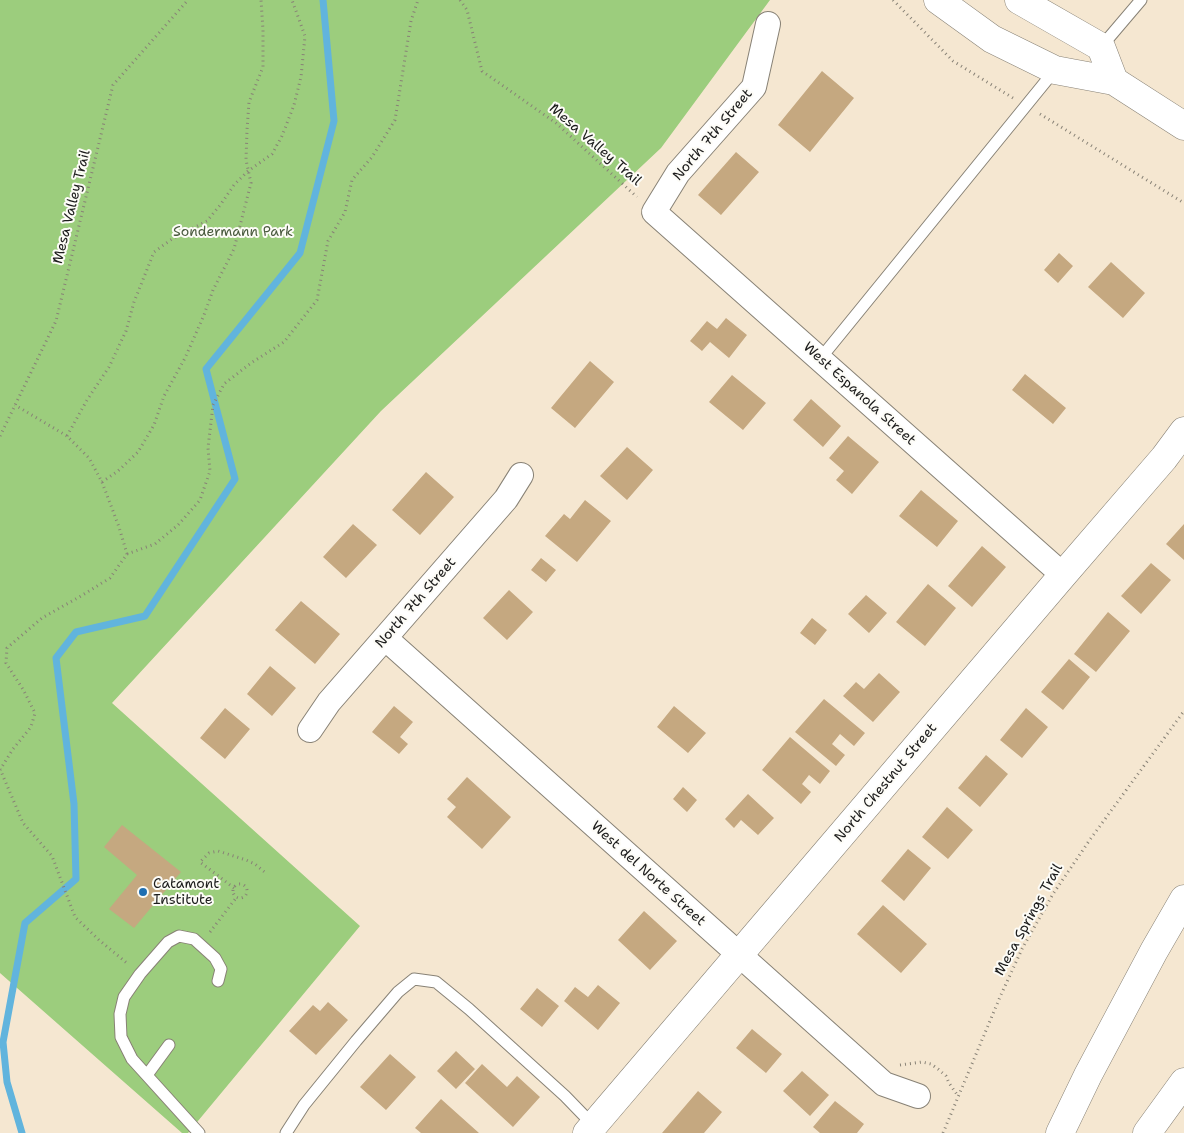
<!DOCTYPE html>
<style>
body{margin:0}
canvas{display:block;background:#f5e7d1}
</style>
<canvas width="1184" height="1133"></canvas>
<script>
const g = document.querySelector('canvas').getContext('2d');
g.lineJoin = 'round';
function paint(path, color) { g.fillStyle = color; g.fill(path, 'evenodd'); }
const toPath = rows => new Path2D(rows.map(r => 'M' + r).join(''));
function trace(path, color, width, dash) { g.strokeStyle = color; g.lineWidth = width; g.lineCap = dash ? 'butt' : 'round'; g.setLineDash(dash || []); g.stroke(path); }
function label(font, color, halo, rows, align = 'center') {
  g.font = font + ' "Shantell Sans",sans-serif'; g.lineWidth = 4; g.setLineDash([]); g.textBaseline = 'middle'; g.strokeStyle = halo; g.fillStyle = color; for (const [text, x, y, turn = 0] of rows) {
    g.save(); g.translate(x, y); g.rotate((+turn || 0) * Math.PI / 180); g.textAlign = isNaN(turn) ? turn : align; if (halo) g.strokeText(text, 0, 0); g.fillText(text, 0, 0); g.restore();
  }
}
paint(toPath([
 [0,0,770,0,661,148,381,411,112,703,360,926,188,1133,182,1133,0,973]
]), '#9ccd7d');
trace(toPath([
 [22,1133,7,1082,3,1042,25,923,76,879,74,804,56,658,76,632,145,616,235,479,206,369,300,253,334,121,323,0]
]), '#61b4dd', 7);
paint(toPath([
 [822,71,854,98,810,152,778,125],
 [736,152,759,172,721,215,698,195],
 [1059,253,1073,266,1058,283,1044,270],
 [1111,262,1145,293,1123,318,1088,287],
 [726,318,747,335,729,358,710,342,702,351,690,341,707,321,717,329],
 [590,361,614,382,575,428,551,408],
 [1025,374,1066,408,1053,424,1012,390],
 [732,375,766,403,743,430,709,402],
 [811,399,841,426,823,447,793,420],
 [848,436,879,462,852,494,836,480,844,471,829,458],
 [627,447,653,470,627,500,600,476],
 [426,472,454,497,420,535,392,510],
 [921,490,958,521,937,547,899,516],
 [585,500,611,521,577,562,545,536,564,514,570,519],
 [353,524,377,545,346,578,323,557],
 [1184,524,1184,560,1166,544],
 [982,546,1006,567,972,607,948,586],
 [541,558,556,570,546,582,531,570],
 [1151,563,1171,580,1141,614,1121,596],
 [928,584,956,608,925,646,896,622],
 [509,590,533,612,507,640,483,618],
 [866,595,887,613,869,633,848,614],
 [301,601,340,634,315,664,275,630],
 [1108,612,1130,631,1096,672,1074,654],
 [812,618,827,630,815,645,800,633],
 [1069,659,1090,677,1063,710,1041,692],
 [270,666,296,688,272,716,247,694],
 [879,673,900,692,873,722,843,696,856,682,864,689],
 [824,699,865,733,854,746,840,734,832,744,845,755,836,766,795,732],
 [394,706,413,722,400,737,408,744,399,754,372,732],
 [674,706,706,733,688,753,657,727],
 [225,708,250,729,225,759,200,738],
 [1026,708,1048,727,1022,758,1000,740],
 [790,737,830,771,820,784,809,775,802,784,811,792,801,804,762,770],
 [986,755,1008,774,980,807,958,788],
 [467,777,511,817,482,849,447,817,456,807,447,799],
 [683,787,697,800,687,812,673,799],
 [748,794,774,818,758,835,741,820,734,828,725,819],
 [947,807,973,830,948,859,922,837],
 [122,825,181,872,134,928,109,909,137,875,104,847],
 [908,849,931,868,904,901,881,881],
 [883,905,927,944,901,973,857,934],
 [644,911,677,941,650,970,618,940],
 [598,985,620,1003,598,1030,564,1001,575,987,588,997],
 [537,988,559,1006,542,1027,520,1009],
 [328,1002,348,1020,316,1055,289,1031,313,1005,320,1011],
 [752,1029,782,1054,766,1073,736,1048],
 [456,1051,475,1069,456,1089,437,1071],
 [390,1054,416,1077,386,1110,360,1087],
 [482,1064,507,1087,517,1076,540,1097,513,1127,465,1083],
 [802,1071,829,1095,810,1116,783,1091],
 [698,1091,722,1112,704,1133,662,1133],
 [441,1099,479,1133,421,1133,415,1128],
 [835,1101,864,1124,857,1133,820,1133,813,1127]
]), '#c5a880');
const lane = toPath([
 [1101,47,1141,0],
 [820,359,1055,70],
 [147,1075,169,1045],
 [199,1133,132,1059,121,1037,120,1014,124,997,140,974,168,942,179,936,194,939,215,958,221,969,218,981],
 [286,1133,304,1105,356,1041,398,992,414,979,436,982,469,1009,565,1096,595,1127]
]);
const street = toPath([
 [768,24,754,87,678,173,654,212,1063,575],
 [385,638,884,1084,918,1096],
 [310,730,329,702,506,499,521,475]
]);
const secondary = toPath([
 [938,0,992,39,1055,70,1114,81,1184,126],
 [1019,0,1101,47,1114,81],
 [587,1133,1063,575,1164,458,1184,431]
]);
const highway = toPath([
 [1060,1133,1088,1075,1154,951,1184,899],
 [1147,1133,1184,1082]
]);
trace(lane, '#888276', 13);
trace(street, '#888276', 26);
trace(secondary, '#888276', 29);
trace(highway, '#888276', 29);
trace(toPath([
 [460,0,467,10,482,71,556,123,637,197],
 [893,0,953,61,1013,98],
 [1040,114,1184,203],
 [0,436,56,321,113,85,188,0],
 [67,436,87,400,109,367,126,331,134,302,154,252,172,239,207,221,221,204,234,185,248,171,272,154,282,136,294,105,301,77,305,36,292,0],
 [102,482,118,471,138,452,154,425,164,396,185,358,204,315,213,290,234,249,251,183,246,160,247,130,249,102,263,67,263,30,261,0],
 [127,554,155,544,178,525,200,500,210,471,208,448,213,405,224,384,251,363,284,342,317,300,328,241,345,212,352,180,372,157,395,120,411,21,418,0],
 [0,769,23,823,52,856,75,917,99,940,128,964],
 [0,770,13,749,31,727,35,713,24,691,6,663,7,648,42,618,81,596,110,578,127,554,119,527,102,482,89,458,67,436,15,405],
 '233 891a7 7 0 1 1 14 0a7 7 0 1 1-14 0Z',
 [234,888,200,862,209,853,218,851,246,860,255,864,267,874],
 [210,932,236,898],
 [900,1065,922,1062,931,1064,938,1069,946,1076,949,1083,958,1096],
 [943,1133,1000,997,1022,949,1053,894,1089,841,1184,711]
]), '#888276', 3, [1, 4]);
trace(lane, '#fff', 11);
trace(street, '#fff', 24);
trace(secondary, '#fff', 28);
trace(highway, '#fff', 28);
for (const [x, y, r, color] of [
 [143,892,5,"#1f6fb2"]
]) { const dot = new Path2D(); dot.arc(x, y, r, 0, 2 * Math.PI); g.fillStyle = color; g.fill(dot); trace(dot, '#fdfcf7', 2); }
label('14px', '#1c1c1c', '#fdfcf7', [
 ["North 7th Street",713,135,-50],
 ["Mesa Valley Trail",595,145,41],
 ["Mesa Valley Trail",72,207,-76],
 ["West Espanola Street",859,394,42],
 ["North 7th Street",416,603,-49],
 ["North Chestnut Street",886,783,-50],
 ["West del Norte Street",648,874,42],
 ["Mesa Springs Trail",1029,920,-61]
]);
label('14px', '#495a3e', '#fdfcf7', [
 ["Sondermann Park",233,232]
]);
label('14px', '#1c1c1c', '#fdfcf7', [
 ["Catamont",153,884],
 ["Institute",153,900]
], 'left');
</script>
